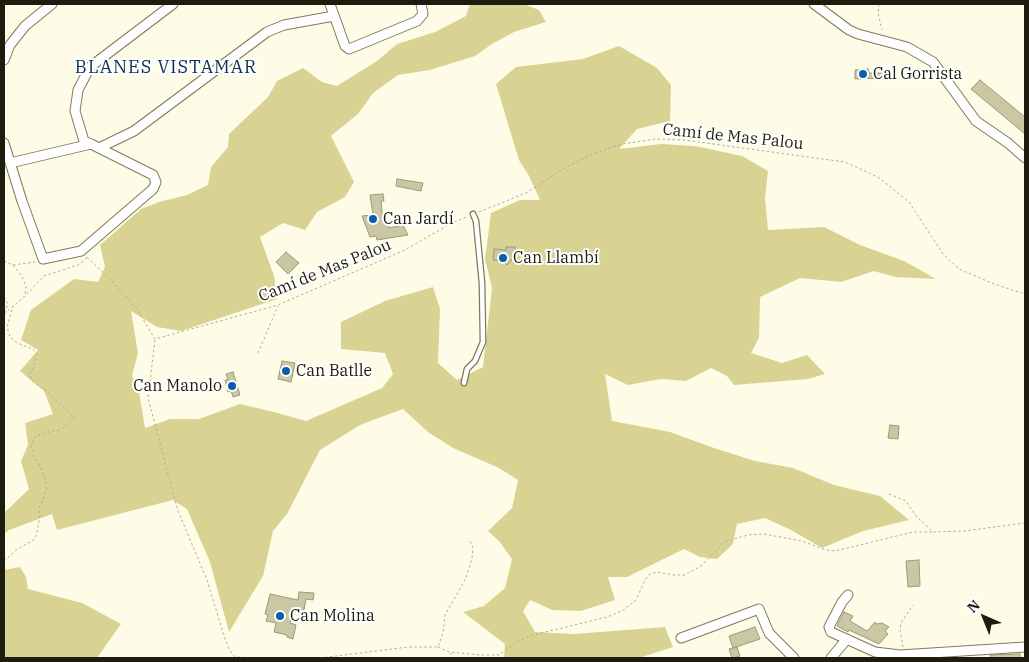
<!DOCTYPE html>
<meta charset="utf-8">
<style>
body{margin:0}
#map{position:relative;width:1029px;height:662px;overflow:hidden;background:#fefce7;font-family:"IBM Plex Serif",serif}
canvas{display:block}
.frame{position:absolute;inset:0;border:5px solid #1d1c0f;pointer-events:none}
.north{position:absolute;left:959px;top:592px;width:50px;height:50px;-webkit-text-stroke:4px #fff;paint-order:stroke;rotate:316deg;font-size:14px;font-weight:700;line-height:20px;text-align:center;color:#1d1c0f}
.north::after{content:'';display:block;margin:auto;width:18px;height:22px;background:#1d1c0f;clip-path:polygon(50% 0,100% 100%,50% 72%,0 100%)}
</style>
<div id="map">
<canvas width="1029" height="662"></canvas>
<div class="frame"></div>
<div class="north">N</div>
</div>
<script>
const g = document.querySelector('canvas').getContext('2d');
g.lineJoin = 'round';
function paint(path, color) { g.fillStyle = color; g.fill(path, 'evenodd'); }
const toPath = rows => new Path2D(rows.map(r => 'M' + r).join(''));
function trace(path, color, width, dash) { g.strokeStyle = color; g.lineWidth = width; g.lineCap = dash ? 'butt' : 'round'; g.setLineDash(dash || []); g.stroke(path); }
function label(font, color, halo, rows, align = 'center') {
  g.font = font + ' "IBM Plex Serif",serif'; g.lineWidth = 4; g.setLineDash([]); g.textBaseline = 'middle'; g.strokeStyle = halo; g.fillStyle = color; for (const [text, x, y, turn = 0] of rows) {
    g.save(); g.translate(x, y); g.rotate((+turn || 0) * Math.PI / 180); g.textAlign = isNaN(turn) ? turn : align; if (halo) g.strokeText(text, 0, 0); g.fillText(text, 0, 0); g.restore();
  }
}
paint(toPath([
 [470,4,524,4,539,10,546,22,514,32,492,44,475,56,430,70,398,75,373,93,359,113,331,136,354,182,345,197,317,212,305,230,283,223,260,237,274,276,277,299,181,331,157,327,131,311,138,353,132,376,139,392,145,428,170,419,199,419,240,404,274,412,306,421,382,388,393,374,385,353,341,349,341,322,385,301,433,287,440,309,438,363,457,380,483,367,492,288,485,259,491,213,520,200,540,200,529,176,519,160,496,84,516,67,583,59,619,46,657,68,671,85,670,121,637,129,619,149,661,144,695,146,742,156,768,171,765,198,768,230,824,227,860,245,904,261,936,279,895,277,874,271,841,282,800,278,760,297,759,338,751,353,782,363,807,355,825,374,808,379,734,385,727,376,711,368,686,381,661,379,628,385,605,374,612,421,670,432,714,448,755,461,793,468,834,485,880,496,909,520,863,531,822,548,791,530,765,518,737,524,733,544,717,559,700,557,684,549,627,577,608,577,615,600,581,611,552,610,530,600,523,611,535,632,574,634,665,627,673,647,639,658,504,658,505,644,463,612,484,606,505,588,512,559,499,541,488,531,512,508,518,480,499,468,453,448,428,432,403,409,360,425,320,450,287,514,273,531,263,576,229,632,210,562,187,509,173,500,57,530,52,514,9,530,4,534,4,513,29,489,21,461,28,445,25,423,53,414,44,391,20,371,38,350,21,340,31,310,74,279,98,282,105,267,100,245,141,209,159,202,187,195,208,185,211,167,228,147,229,134,268,97,277,81,303,68,322,82,337,86,377,61,397,44,435,32,466,16],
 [20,567,26,577,28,589,82,603,121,624,97,658,4,658,4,570]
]), '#d9d393');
const building = toPath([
 [868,69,869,73,884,73,884,78,855,79,855,70,868,69],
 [980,80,1025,117,1025,134,971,89,980,80],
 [397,179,423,183,421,191,396,186,397,179],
 [383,194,384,201,381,201,383,222,388,222,389,228,403,225,408,235,377,240,376,236,370,237,362,216,373,215,370,195,383,194],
 [506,247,515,247,516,255,507,265,503,261,493,260,494,249,506,250,506,247],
 [286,252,299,263,288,274,276,262,286,252],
 [282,361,295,363,291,382,278,379,282,361],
 [233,372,240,395,233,397,231,391,228,392,225,380,228,380,226,374,233,372],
 [890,425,899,426,898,439,888,438,890,425],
 [919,560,920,586,908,587,906,561,919,560],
 [299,592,314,593,313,600,306,599,304,610,294,609,290,623,296,625,293,639,287,637,287,635,274,632,276,623,266,621,268,615,265,614,270,594,298,600,299,592],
 [844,612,853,616,850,621,867,631,875,622,876,624,882,623,889,627,885,631,888,634,879,644,849,630,848,632,837,626,844,612],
 [755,627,760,639,733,648,729,636,755,627],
 [737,647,740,656,732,658,729,649,737,647],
 [1020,654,1020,658,991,658,990,655,1020,654]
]);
paint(building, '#cac7a5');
trace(building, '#9d9a7a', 1);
const service = toPath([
 [464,383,467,369,475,361,483,342,482,283,476,221,473,214]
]);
const minor = toPath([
 [330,4,345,46,349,49,417,21,423,14,421,4],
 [814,4,849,30,858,34,907,47,933,62,976,121,1008,143,1025,158],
 [4,60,10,45,25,26,52,4],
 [4,143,22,201,43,259,81,251,153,189,156,182,153,175,99,148],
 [91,144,84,141,75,111,78,90,90,67,173,4],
 [10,163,91,144,99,148,134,131,267,32,284,25,334,16],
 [848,595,842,602,829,627,831,632,875,652,900,655,1025,647],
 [681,638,759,609,769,633,794,658],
 [831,658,847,639]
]);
trace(service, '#7e7b5b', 7);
trace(minor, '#7e7b5b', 11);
trace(toPath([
 [879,4,878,13,882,30],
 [479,212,528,192,559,171,592,154,622,144,656,139,684,140,845,162,878,177,909,202,943,254,959,269,994,284,1025,294],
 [87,257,114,283,137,309,155,339,278,305,405,250,450,224,466,217],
 [4,261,13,265,35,262],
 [13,265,21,275,26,286,25,295],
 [4,297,8,304,5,312],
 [4,314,25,296,44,276,78,265,87,258],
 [155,340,148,398,178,511,207,580,225,639,230,651,235,657,269,658],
 [258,353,278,306],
 [889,494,906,501,916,516,933,532,964,531,1025,523],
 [4,561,16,550,35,539,37,532,40,516,39,509,47,488,42,470,34,457,31,445,33,440,36,436,53,431,61,430,74,417,45,390,31,380,30,373,34,366,37,355,33,349,17,343,10,337,7,327,13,306],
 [438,647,449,652,480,655,499,655,520,640,533,635,607,617,622,611,636,600,645,580,650,574,657,572,674,575,685,575,701,566,724,542,748,535,764,534,802,541,826,550,835,551,913,532,933,532],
 [903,647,900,630,901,623,913,605],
 [450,653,454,658],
 [320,658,408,647,438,647,443,633,445,615,466,578,472,558,473,547,470,541]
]), '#afad9b', 1, [2.5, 2.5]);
trace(service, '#fff', 4.5);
trace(minor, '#fff', 9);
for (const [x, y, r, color] of [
 [863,74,5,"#065eac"],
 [373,219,5,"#065eac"],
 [503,258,5,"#065eac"],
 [286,371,5,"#065eac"],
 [232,386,5,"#065eac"],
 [280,616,5,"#065eac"]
]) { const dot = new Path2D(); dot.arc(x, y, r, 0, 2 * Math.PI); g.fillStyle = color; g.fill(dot); trace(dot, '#fff', 2); }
label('16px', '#1d1c0f', '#fff', [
 ["Cal Gorrista",873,74],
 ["Can Jardí",383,219],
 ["Can Llambí",513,258],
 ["Can Batlle",296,371],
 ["Can Manolo",222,386,"right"],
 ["Can Molina",290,616]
], 'left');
label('16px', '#1d1c0f', '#fff', [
 ["Camí de Mas Palou",733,137,6],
 ["Camí de Mas Palou",325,271,-22]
]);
g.letterSpacing = '1px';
label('18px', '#0a2f55', '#fff', [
 ["BLANES VISTAMAR",166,68]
]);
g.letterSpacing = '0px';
</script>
